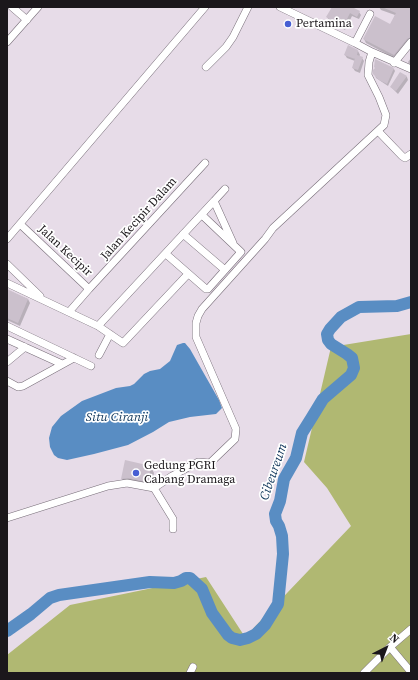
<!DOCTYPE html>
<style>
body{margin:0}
#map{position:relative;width:418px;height:680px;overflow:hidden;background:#e7dce8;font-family:"Source Serif 4",serif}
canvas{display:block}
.frame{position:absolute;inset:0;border:8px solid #1b171b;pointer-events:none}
.north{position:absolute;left:366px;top:628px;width:40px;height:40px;-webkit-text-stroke:3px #fff;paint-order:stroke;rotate:42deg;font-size:11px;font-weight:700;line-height:16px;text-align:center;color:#1b171b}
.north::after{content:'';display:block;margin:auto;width:14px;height:18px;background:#1b171b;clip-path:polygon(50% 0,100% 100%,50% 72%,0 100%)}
</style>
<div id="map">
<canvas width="418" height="680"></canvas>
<div class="frame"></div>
<div class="north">N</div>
</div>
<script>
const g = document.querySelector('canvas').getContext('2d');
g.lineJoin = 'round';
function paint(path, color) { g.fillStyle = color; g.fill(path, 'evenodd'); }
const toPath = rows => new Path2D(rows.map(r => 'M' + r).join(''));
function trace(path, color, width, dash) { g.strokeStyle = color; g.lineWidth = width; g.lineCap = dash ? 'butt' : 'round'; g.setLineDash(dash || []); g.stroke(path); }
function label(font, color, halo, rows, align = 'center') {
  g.font = font + ' "Source Serif 4",serif'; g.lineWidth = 3.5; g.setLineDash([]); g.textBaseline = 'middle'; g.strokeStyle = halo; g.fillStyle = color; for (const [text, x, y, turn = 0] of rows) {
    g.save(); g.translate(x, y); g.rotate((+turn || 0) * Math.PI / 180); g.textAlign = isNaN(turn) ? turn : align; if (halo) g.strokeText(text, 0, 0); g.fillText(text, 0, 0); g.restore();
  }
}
paint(toPath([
 [411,334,411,673,7,673,7,655,70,605,206,577,245,637,351,526,327,488,304,462,331,347]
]), '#b0b872');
paint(toPath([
 [183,343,185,343,190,349,219,400,222,408,216,414,190,417,169,422,153,432,128,445,94,454,67,460,58,458,54,455,50,447,49,438,52,427,61,416,82,401,116,388,130,386,134,384,144,374,150,371,160,369,170,361,177,345]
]), '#598dc3');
paint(toPath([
 [333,7,350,7,359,12,361,15,359,19,352,16,345,30,329,20,327,17],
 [379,7,411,7,411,41,396,59,366,43,364,39,391,25,395,15,381,10],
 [358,51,360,55,359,57,362,58,364,61,360,73,355,71,353,68,355,61,347,58,345,55],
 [411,58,411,66,408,62],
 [394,69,395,71,388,86,376,78,375,75],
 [400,73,407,77,408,80,398,94,391,87],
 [7,290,28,299,30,303,20,326,7,320],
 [126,462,151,467,154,473,151,487,125,484,122,479]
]), '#0003');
trace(toPath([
 [7,631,31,614,50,598,59,595,150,582,174,583,181,581,186,578,190,578,202,589,212,613,228,635,232,638,240,640,248,638,256,634,265,625,278,604,283,554,282,536,279,526,276,521,275,514,280,501,284,479,296,458,302,433,312,417,323,399,351,375,354,368,352,358,347,354,331,344,328,340,327,334,330,329,341,317,359,307,397,306,411,302]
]), '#598dc3', 12);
paint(toPath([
 [332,7,352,7,360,11,357,17,350,13,343,27,326,17],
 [382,7,411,7,411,37,407,39,394,55,363,39,375,16,390,24,396,13],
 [348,45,358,50,357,55,363,57,358,70,352,68,355,58,355,59,344,55],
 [375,59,394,68,387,84,379,80,373,74,373,70,375,68,374,67],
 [400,72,407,76,396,91,390,87],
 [7,289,28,299,18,323,7,318],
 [125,460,151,466,148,482,128,478,121,479]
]), '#cbc0cc');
const minor = toPath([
 [12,7,27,20],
 [280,7,355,43,372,52,411,69],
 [7,42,38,7],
 [355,43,370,14],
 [394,63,411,42],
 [206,67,226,47,233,37,248,7],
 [378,131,402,156,405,158,411,154],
 [214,201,225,189],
 [20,224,89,289,69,312],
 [183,234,225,270],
 [7,239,205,7],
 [166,254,206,289,208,289,241,252,202,215],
 [7,264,40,296],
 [7,283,98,326,123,343,188,274],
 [89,289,205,163],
 [7,326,91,366],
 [98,326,214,201,233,243],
 [7,339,62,364],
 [99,355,110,334],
 [7,362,25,347],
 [7,381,18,387,23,386,74,358],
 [154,488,173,519,173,529],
 [7,518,108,486,127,483,154,488,172,476,198,462,210,463,235,439,236,429,196,337,196,323,198,316,202,309,265,239,273,228,384,125,386,115,379,97,368,75,369,62,372,52],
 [390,647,411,672],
 [190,673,193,667],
 [364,673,390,647,411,629]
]);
trace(minor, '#776d78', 8);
trace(minor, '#fff', 7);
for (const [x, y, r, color] of [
 [288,24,4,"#475fd3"],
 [136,473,4,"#475fd3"]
]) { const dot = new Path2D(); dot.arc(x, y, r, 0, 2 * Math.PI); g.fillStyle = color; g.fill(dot); trace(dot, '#fff', 1.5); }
label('12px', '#1b171b', '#fff', [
 ["Pertamina",296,24],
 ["Gedung PGRI",144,466],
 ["Cabang Dramaga",144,480]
], 'left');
label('12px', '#1b171b', '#fff', [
 ["Jalan Kecipir Dalam",139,219,-48],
 ["Jalan Kecipir",65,251,43]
]);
label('italic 13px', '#0f3559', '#fff', [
 ["Situ Ciranji",117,418],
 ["Cibeureum",274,472,-71]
]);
</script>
